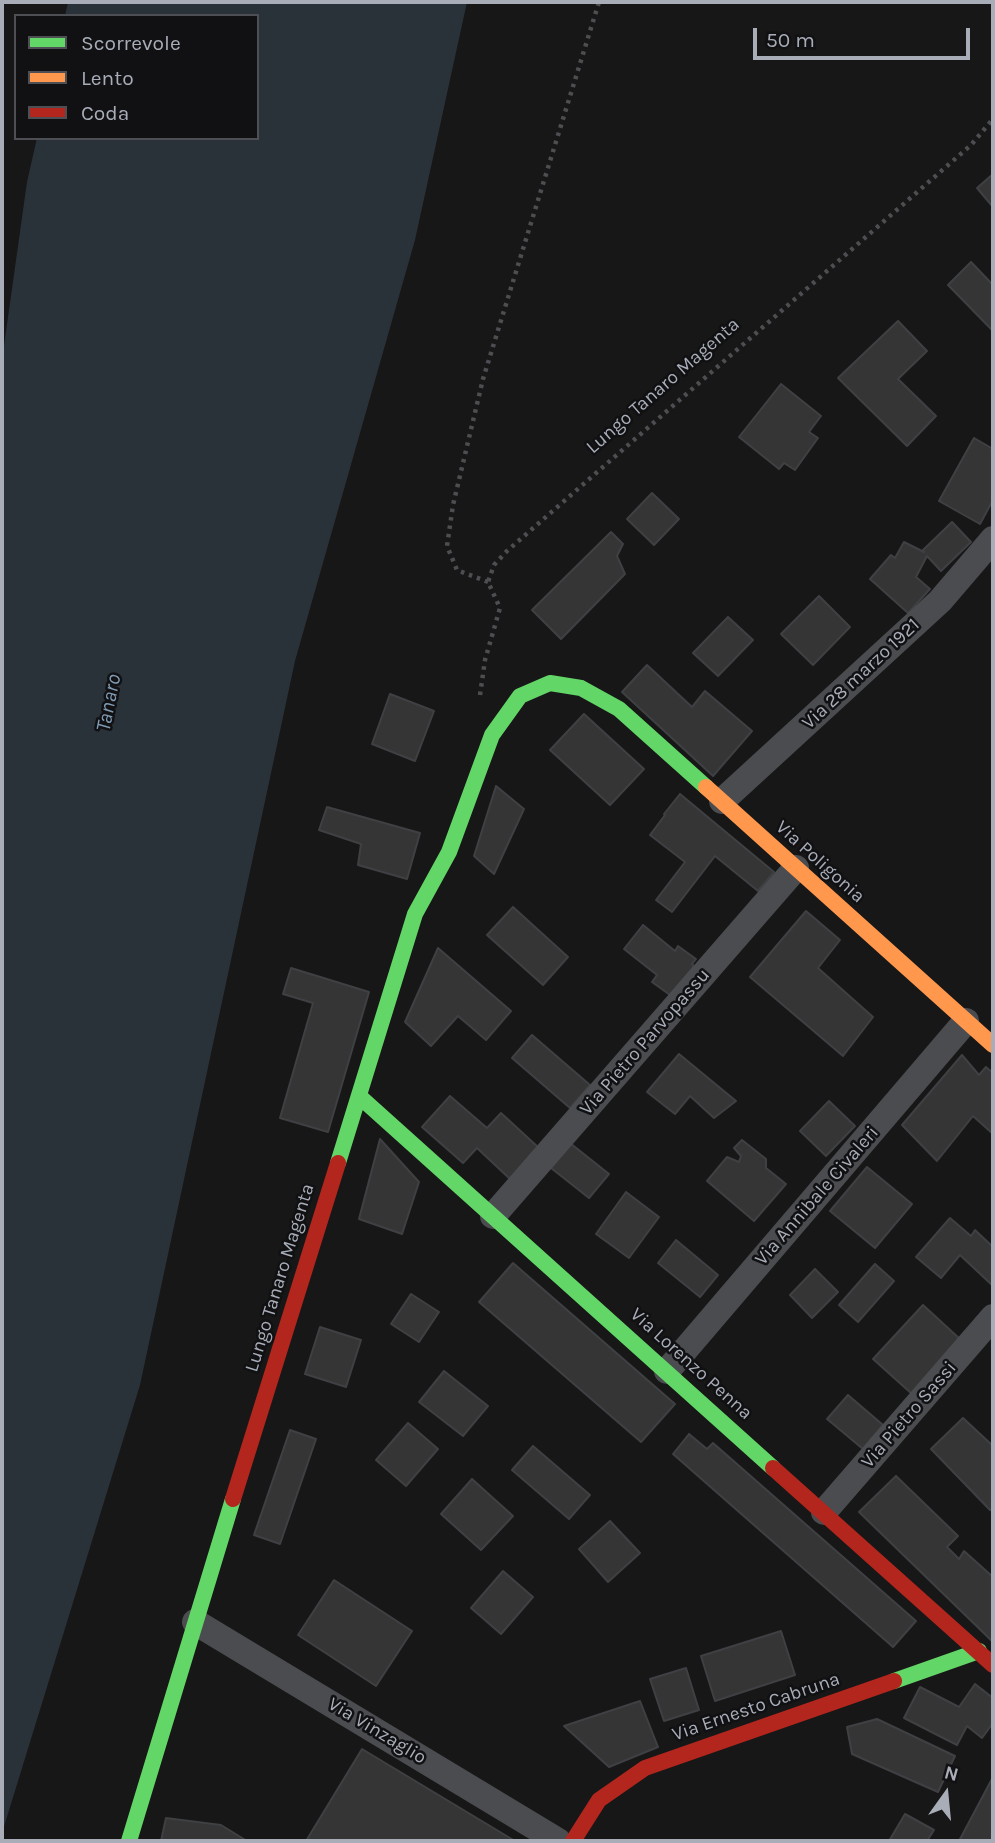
<!DOCTYPE html>
<style>
body{margin:0}
#map{position:relative;width:995px;height:1843px;overflow:hidden;background:#171717;font-family:Karla,sans-serif}
canvas{display:block}
.frame{position:absolute;inset:0;border:4px solid #a8adb8;pointer-events:none}
.legend{position:absolute;left:14px;top:14px;width:245px;height:126px;box-sizing:border-box;background:#111113;border:2px solid #4d4f55;margin:0;padding:9px 12px;list-style:none;font-size:21px;color:#a8adb8}
.legend li{display:flex;align-items:center;gap:14px;height:35px}
.legend b{width:35px;border:2px solid #4d4f55}
.north{position:absolute;left:911px;top:1759px;width:70px;height:70px;-webkit-text-stroke:5px #111113;paint-order:stroke;rotate:15deg;font-size:19px;font-weight:700;line-height:28px;text-align:center;color:#a8adb8}
.north::after{content:'';display:block;margin:auto;width:24px;height:32px;background:#a8adb8;clip-path:polygon(50% 0,100% 100%,50% 72%,0 100%)}
.scale{position:absolute;left:753px;top:28px;width:217px;height:32px;box-sizing:border-box;border:4px solid #a8adb8;border-top:0;padding-left:9px;font-size:21px;line-height:24px;white-space:nowrap;color:#a8adb8;-webkit-text-stroke:5px #111113;paint-order:stroke}
</style>
<div id="map">
<canvas width="995" height="1843"></canvas>
<div class="frame"></div>
<ul class="legend">
<li><b style="height:9px;background:#63d668"></b>Scorrevole</li>
<li><b style="height:9px;background:#ff974d"></b>Lento</li>
<li><b style="height:9px;background:#b3261e"></b>Coda</li>
</ul>
<div class="north">N</div>
<div class="scale">50 m</div>
</div>
<script>
const g = document.querySelector('canvas').getContext('2d');
g.lineJoin = 'round';
function paint(path, color) { g.fillStyle = color; g.fill(path, 'evenodd'); }
const toPath = rows => new Path2D(rows.map(r => 'M' + r).join(''));
function trace(path, color, width, dash) { g.strokeStyle = color; g.lineWidth = width; g.lineCap = dash ? 'butt' : 'round'; g.setLineDash(dash || []); g.stroke(path); }
function label(font, color, halo, rows, align = 'center') {
  g.font = font + ' Karla,sans-serif'; g.lineWidth = 5; g.setLineDash([]); g.textBaseline = 'middle'; g.strokeStyle = halo; g.fillStyle = color; for (const [text, x, y, turn = 0] of rows) {
    g.save(); g.translate(x, y); g.rotate((+turn || 0) * Math.PI / 180); g.textAlign = isNaN(turn) ? turn : align; if (halo) g.strokeText(text, 0, 0); g.fillText(text, 0, 0); g.restore();
  }
}
paint(toPath([
 [68,2,467,2,415,240,295,661,140,1385,2,1833,2,360,27,182,37,138,257,138,257,16,65,16]
]), '#2a3239');
const building = toPath([
 [993,174,993,207,977,188,993,174],
 [971,262,993,285,993,331,948,285,971,262],
 [898,321,927,351,898,379,936,416,907,446,838,378,898,321],
 [781,384,821,416,809,432,818,438,795,470,784,463,779,469,739,437,781,384],
 [974,438,993,449,993,500,980,524,939,501,974,438],
 [652,493,679,519,654,545,627,519,652,493],
 [952,522,971,542,941,571,927,556,916,577,930,589,908,613,870,579,891,555,895,558,904,542,924,552,922,551,952,522],
 [611,532,623,544,617,556,625,574,561,639,532,610,611,532],
 [819,596,850,627,813,665,781,634,819,596],
 [728,617,753,640,718,676,693,653,728,617],
 [647,665,692,707,705,691,752,731,713,776,622,692,647,665],
 [390,694,434,711,415,761,372,744,390,694],
 [584,714,644,769,610,805,550,750,584,714],
 [496,786,524,809,494,874,474,856,496,786],
 [680,794,774,872,758,891,715,856,672,912,656,900,685,862,650,835,665,815,664,814,680,794],
 [327,807,420,833,407,879,358,865,361,844,319,830,327,807],
 [513,907,568,957,543,985,487,935,513,907],
 [806,911,840,940,818,968,873,1017,843,1056,750,977,806,911],
 [643,925,675,951,678,946,696,959,692,964,694,966,670,995,652,982,657,975,624,949,643,925],
 [438,948,511,1011,486,1040,458,1016,431,1046,405,1022,438,948],
 [291,968,369,992,328,1132,280,1118,313,1003,283,994,291,968],
 [532,1035,590,1085,570,1108,512,1058,532,1035],
 [679,1054,736,1101,714,1118,690,1096,675,1114,647,1092,679,1054],
 [962,1055,979,1075,986,1067,993,1073,993,1134,973,1116,937,1161,902,1125,962,1055],
 [450,1096,487,1128,501,1113,539,1148,510,1179,477,1148,463,1163,422,1127,450,1096],
 [829,1101,855,1126,826,1156,800,1131,829,1101],
 [380,1139,419,1182,402,1234,359,1219,380,1139],
 [742,1140,766,1159,766,1168,786,1184,754,1221,707,1181,727,1157,739,1162,741,1156,734,1148,742,1140],
 [570,1143,609,1174,589,1198,551,1168,570,1143],
 [867,1167,912,1204,875,1248,830,1211,867,1167],
 [626,1192,659,1217,629,1258,596,1234,626,1192],
 [950,1218,971,1236,975,1230,993,1247,993,1286,960,1255,941,1278,916,1257,950,1218],
 [676,1240,718,1275,700,1297,658,1263,676,1240],
 [513,1263,675,1404,641,1442,479,1302,513,1263],
 [875,1264,894,1281,858,1322,839,1305,875,1264],
 [815,1269,838,1292,812,1318,790,1295,815,1269],
 [411,1294,439,1312,419,1342,391,1324,411,1294],
 [923,1305,961,1340,912,1394,873,1359,923,1305],
 [320,1327,361,1340,346,1387,305,1374,320,1327],
 [444,1371,488,1406,463,1436,419,1402,444,1371],
 [848,1395,883,1425,863,1449,827,1419,848,1395],
 [963,1418,993,1446,993,1509,990,1510,931,1449,963,1418],
 [408,1423,438,1449,406,1486,376,1460,408,1423],
 [290,1430,316,1439,280,1544,254,1535,290,1430],
 [689,1434,707,1449,713,1443,916,1621,893,1647,673,1454,689,1434],
 [533,1446,590,1495,569,1519,512,1470,533,1446],
 [896,1476,958,1536,947,1547,959,1559,964,1551,993,1577,993,1642,859,1512,896,1476],
 [472,1479,513,1516,481,1550,441,1514,472,1479],
 [610,1521,640,1553,608,1582,579,1549,610,1521],
 [503,1571,533,1597,501,1634,471,1608,503,1571],
 [334,1580,412,1631,376,1686,298,1635,334,1580],
 [781,1631,795,1675,715,1701,701,1656,781,1631],
 [686,1668,699,1710,664,1721,650,1679,686,1668],
 [975,1684,993,1698,993,1723,982,1738,967,1726,957,1745,904,1718,920,1687,959,1707,975,1684],
 [640,1701,658,1747,609,1767,564,1726,640,1701],
 [877,1719,955,1756,938,1792,852,1754,847,1727,877,1719],
 [362,1749,515,1841,306,1841,362,1749],
 [993,1777,993,1841,959,1841,993,1777],
 [905,1814,934,1830,927,1841,889,1841,905,1814],
 [166,1818,221,1825,247,1841,161,1841,166,1818]
]);
paint(building, '#353536');
trace(building, '#3f4043', 2);
trace(toPath([
 [488,582,457,570,447,546,453,505,483,379,599,2],
 [480,695,485,660,500,608,488,582,494,565,507,551,971,145,993,119]
]), '#4d4e52', 4.5, [3.5, 5]);
trace(toPath([
 [722,801,940,601,993,539],
 [493,1216,796,868],
 [667,1371,966,1021],
 [824,1512,993,1317],
 [195,1622,558,1841]
]), '#4b4c50', 26);
trace(toPath([
 [359,1096,773,1468],
 [338,1163,415,914,449,852,492,735,520,696,550,683,581,688,619,709,706,787],
 [894,1681,979,1651],
 [129,1841,233,1499]
]), '#63d668', 16);
trace(toPath([
 [706,787,993,1045]
]), '#ff974d', 16);
trace(toPath([
 [773,1468,993,1665],
 [233,1499,338,1163],
 [573,1841,599,1800,645,1768,894,1681]
]), '#b3261e', 16);
label('19px', '#a8adb8', '#111113', [
 ["Lungo Tanaro Magenta",663,386,-41],
 ["Via 28 marzo 1921",861,674,-43],
 ["Via Poligonia",820,862,42],
 ["Via Pietro Parvopassu",645,1042,-49],
 ["Via Annibale Civaleri",817,1196,-49],
 ["Lungo Tanaro Magenta",280,1278,-73],
 ["Via Lorenzo Penna",691,1364,42],
 ["Via Pietro Sassi",909,1415,-49],
 ["Via Ernesto Cabruna",756,1707,-19],
 ["Via Vinzaglio",377,1731,31]
]);
label('italic 21px', '#7f9bb3', '#111113', [
 ["Tanaro",109,703,-79]
]);
</script>
